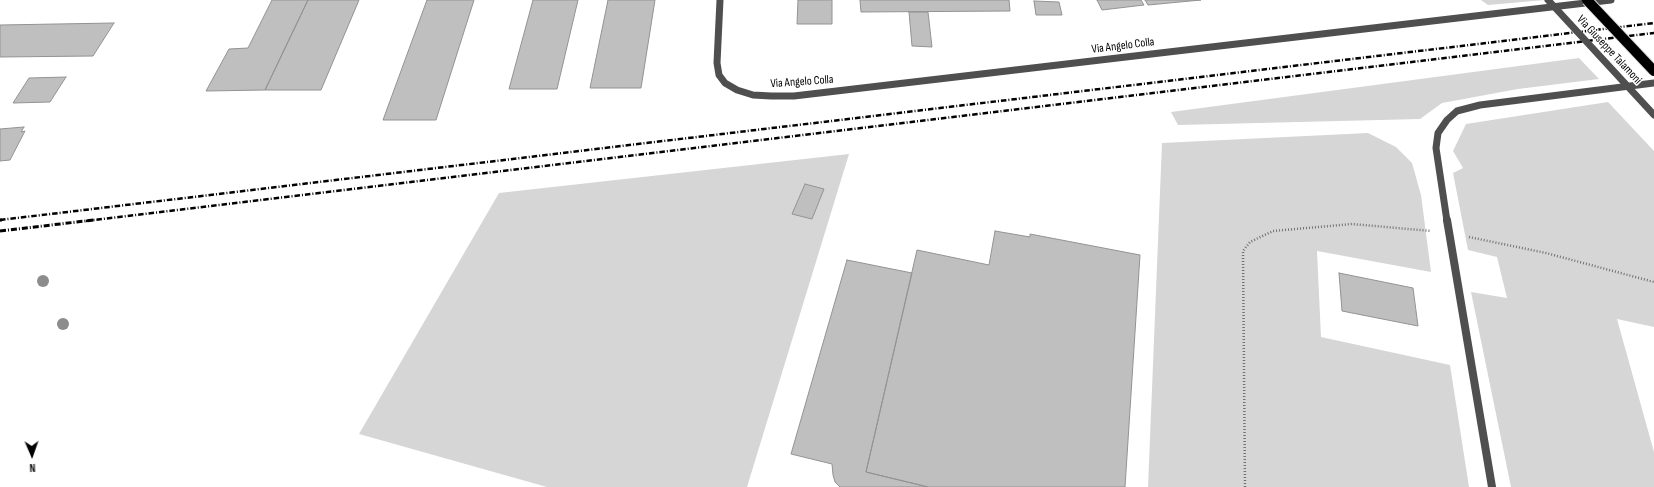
<!DOCTYPE html>
<style>
body{margin:0}
#map{position:relative;width:1654px;height:487px;overflow:hidden;background:#fff;font-family:"Sofia Sans Condensed",sans-serif}
canvas{display:block}
.north{position:absolute;left:12px;top:435px;width:40px;height:40px;-webkit-text-stroke:3px #fff;paint-order:stroke;rotate:178deg;font-size:11px;font-weight:700;line-height:16px;text-align:center;color:#000}
.north::after{content:'';display:block;margin:auto;width:14px;height:18px;background:#000;clip-path:polygon(50% 0,100% 100%,50% 72%,0 100%)}
</style>
<div id="map">
<canvas width="1654" height="487"></canvas>
<div class="north">N</div>
</div>
<script>
const g = document.querySelector('canvas').getContext('2d');
g.lineJoin = 'round';
function paint(path, color) { g.fillStyle = color; g.fill(path, 'evenodd'); }
const toPath = rows => new Path2D(rows.map(r => 'M' + r).join(''));
function trace(path, color, width, dash) { g.strokeStyle = color; g.lineWidth = width; g.lineCap = dash ? 'butt' : 'round'; g.setLineDash(dash || []); g.stroke(path); }
function label(font, color, halo, rows, align = 'center') {
  g.font = font + ' "Sofia Sans Condensed",sans-serif'; g.lineWidth = 3; g.setLineDash([]); g.textBaseline = 'middle'; g.strokeStyle = halo; g.fillStyle = color; for (const [text, x, y, turn = 0] of rows) {
    g.save(); g.translate(x, y); g.rotate((+turn || 0) * Math.PI / 180); g.textAlign = isNaN(turn) ? turn : align; if (halo) g.strokeText(text, 0, 0); g.fillText(text, 0, 0); g.restore();
  }
}
paint(toPath([
 [1481,0,1545,0,1488,5],
 [1579,58,1599,79,1518,89,1442,103,1420,119,1178,125,1171,112],
 [1608,102,1654,151,1654,327,1617,319,1654,452,1654,487,1511,487,1471,292,1507,298,1497,257,1468,250,1453,173,1463,168,1453,151,1466,124],
 [1368,133,1396,147,1412,163,1421,195,1431,272,1317,251,1321,337,1450,365,1469,487,1148,487,1162,143],
 [849,154,747,487,547,487,359,434,499,193]
]), '#d6d6d6');
const building = toPath([
 [272,0,308,0,265,90,206,91,229,49,248,48,272,0],
 [308,0,359,0,321,90,265,90,308,0],
 [427,0,474,0,436,120,383,120,427,0],
 [533,0,578,0,557,89,509,89,533,0],
 [608,0,655,0,641,88,590,88,608,0],
 [798,0,832,0,832,24,797,24,798,0],
 [860,0,1009,0,1010,11,861,12,860,0],
 [1097,0,1141,0,1144,5,1102,10,1097,0],
 [1145,0,1201,0,1148,5,1145,0],
 [1034,1,1059,2,1062,15,1036,15,1034,1],
 [909,12,928,12,932,47,912,46,909,12],
 [114,23,93,56,0,57,0,25,114,23],
 [66,77,50,102,13,103,29,78,66,77],
 [24,127,21,132,25,131,10,160,0,161,0,129,24,127],
 [805,184,824,189,812,219,792,214,805,184],
 [995,231,1030,237,1030,234,1140,255,1125,487,928,487,866,472,917,250,989,265,995,231],
 [847,260,912,273,866,472,928,487,840,487,835,482,833,475,832,464,791,454,847,260],
 [1339,273,1413,288,1418,326,1342,311,1339,273]
]);
paint(building, '#bfbfbf');
trace(building, '#939393', 1);
trace(toPath([
 [1469,237,1546,253,1654,282],
 [1245,487,1243,251,1250,242,1273,231,1352,224,1431,231]
]), '#717171', 2.5, [1, 2]);
trace(toPath([
 [720,0,717,63,719,75,725,83,737,90,753,95,771,96,794,96,1611,0],
 [1447,221,1436,148,1438,133,1447,120,1457,111,1480,105,1654,83]
]), '#4f4f4f', 7);
trace(toPath([
 [1447,220,1492,487]
]), '#4f4f4f', 8);
trace(toPath([
 [0,220,1654,23],
 [86,221,1654,33]
]), '#000', 2.5, [5.5, 2, 1, 2]);
trace(toPath([
 [0,220,2,220],
 [0,231,94,220]
]), '#000', 3, [6, 2, 1, 2]);
const highwayBridge = toPath([
 [1587,0,1654,71]
]);
trace(highwayBridge, '#dbdbdb', 12, []);
trace(toPath([
 [1548,0,1654,115]
]), '#4f4f4f', 7);
trace(highwayBridge, '#000', 10);
g.fillStyle = '#8c8c8c';
for (const [x, y] of [
 [43,281],
 [63,324]
]) { g.beginPath(); g.arc(x, y, 6, 0, 2 * Math.PI); g.fill(); }
label('12px', '#000', '#fff', [
 ["Via Angelo Colla",1123,46,-7],
 ["Via Giuseppe Talamoni",1609,50,47],
 ["Via Angelo Colla",802,82,-4]
]);
</script>
